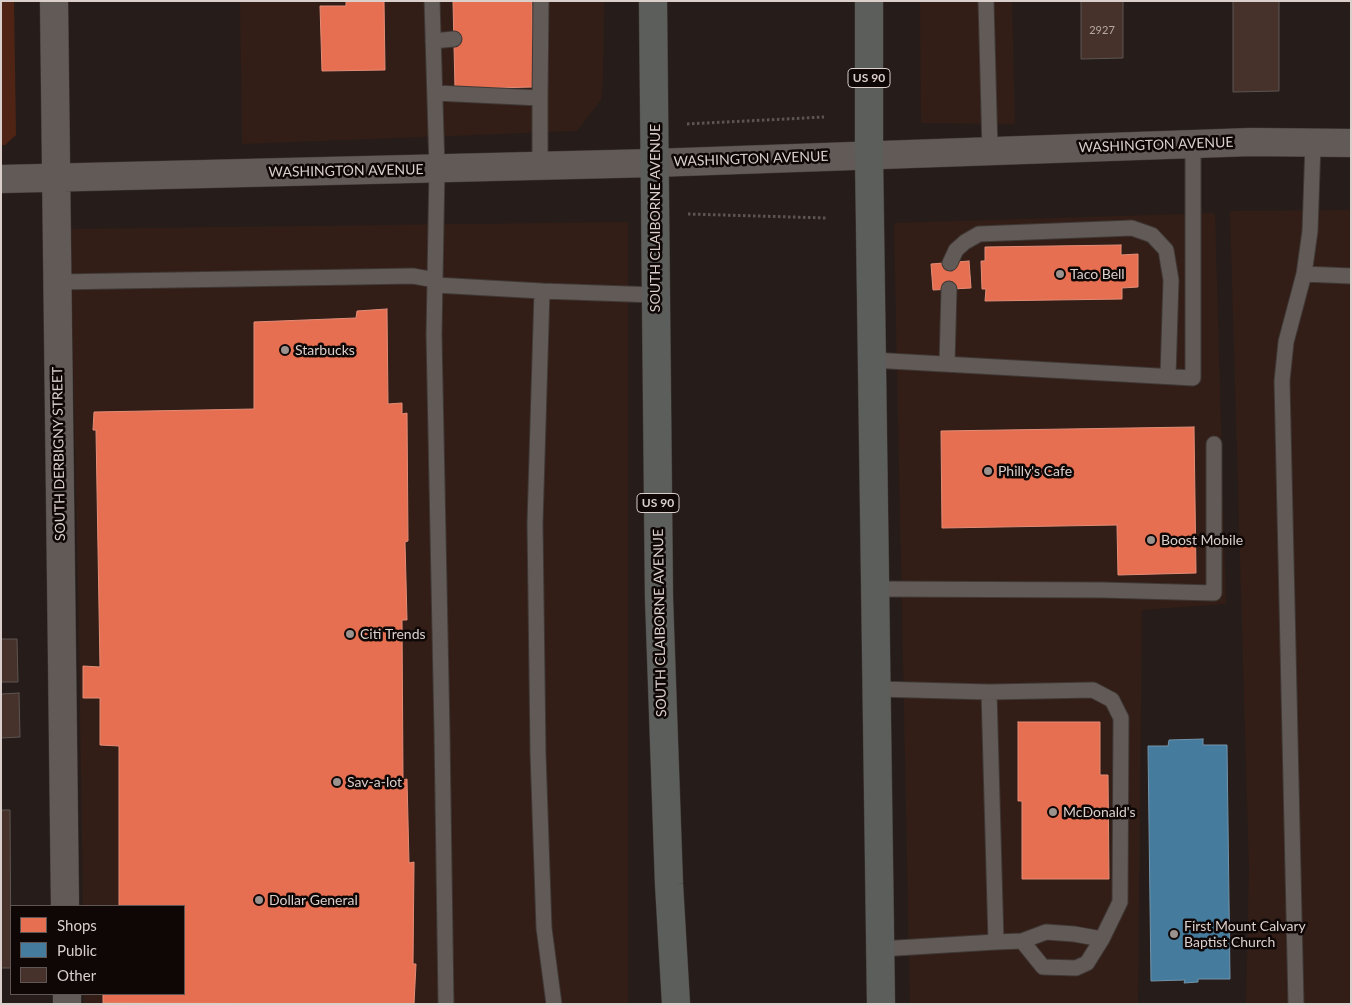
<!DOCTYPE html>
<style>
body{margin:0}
#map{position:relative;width:1352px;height:1005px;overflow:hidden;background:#261d1a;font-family:Lato,sans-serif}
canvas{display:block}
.frame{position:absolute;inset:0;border:2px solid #dacfcb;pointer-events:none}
.legend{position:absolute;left:10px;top:905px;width:175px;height:90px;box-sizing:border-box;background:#0e0706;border:1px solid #605755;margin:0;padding:6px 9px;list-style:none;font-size:15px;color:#dacfcb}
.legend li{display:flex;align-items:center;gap:10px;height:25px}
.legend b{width:25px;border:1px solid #605755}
</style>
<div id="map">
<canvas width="1352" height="1005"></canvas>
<div class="frame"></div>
<ul class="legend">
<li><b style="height:14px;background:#e76f51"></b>Shops</li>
<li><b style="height:14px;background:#457b9d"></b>Public</li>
<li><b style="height:14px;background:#46322a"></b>Other</li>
</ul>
</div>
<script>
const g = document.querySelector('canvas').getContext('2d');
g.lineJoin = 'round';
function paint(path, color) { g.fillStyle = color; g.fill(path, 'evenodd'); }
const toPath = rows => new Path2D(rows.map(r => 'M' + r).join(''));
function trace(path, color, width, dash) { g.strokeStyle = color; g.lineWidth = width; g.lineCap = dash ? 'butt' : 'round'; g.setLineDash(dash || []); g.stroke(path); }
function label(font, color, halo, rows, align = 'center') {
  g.font = font + ' Lato,sans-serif'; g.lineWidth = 5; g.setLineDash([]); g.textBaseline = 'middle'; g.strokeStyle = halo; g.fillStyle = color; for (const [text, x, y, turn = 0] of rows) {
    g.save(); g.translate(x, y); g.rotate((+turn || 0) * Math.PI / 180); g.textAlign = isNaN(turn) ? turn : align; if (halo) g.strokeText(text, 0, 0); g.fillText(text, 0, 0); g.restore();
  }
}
paint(toPath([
 [240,1,604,1,603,80,601,100,577,131,242,144],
 [920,1,1012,1,1015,124,921,123],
 [1351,210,1351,1004,1246,1004,1249,870,1230,211],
 [1215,213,1226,604,1142,610,1138,1003,910,1004,894,223],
 [628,222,628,1004,84,1004,84,994,184,994,184,906,83,906,78,581,70,229]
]), '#321e17');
paint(toPath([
 [1,1,14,1,16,135,5,145,1,145]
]), '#4f2415');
const shops = toPath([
 [346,1,384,1,385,70,322,71,320,6,346,6,346,1],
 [453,1,532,1,533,87,455,89,453,1],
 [1121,245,1121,255,1138,254,1138,287,1122,288,1122,299,985,301,986,289,982,289,981,261,985,261,985,247,1121,245],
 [969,261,971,288,933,290,931,264,969,261],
 [387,309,388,404,402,403,402,414,407,413,408,541,405,542,407,620,402,620,403,780,407,779,409,863,414,862,413,964,416,964,414,1004,103,1003,103,994,184,994,184,906,119,906,119,746,100,745,100,698,83,698,83,666,100,667,96,430,93,430,94,412,254,409,254,322,356,318,357,311,387,309],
 [1194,427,1196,573,1118,575,1117,525,942,528,941,431,1194,427],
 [1018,722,1100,722,1100,775,1108,775,1109,879,1022,879,1022,801,1018,801,1018,722]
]);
paint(shops, '#e76f51');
trace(shops, '#e38c76', 1);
const public = toPath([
 [1203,739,1203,745,1227,745,1230,979,1198,979,1198,982,1184,983,1185,980,1151,981,1148,746,1168,746,1169,740,1203,739]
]);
paint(public, '#457b9d');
trace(public, '#7294ab', 1);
const building = toPath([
 [1081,1,1123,1,1123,58,1081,59,1081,1],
 [1233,1,1279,1,1279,91,1233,92,1233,1],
 [1,639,17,639,18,682,1,682,1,639],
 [19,693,20,737,1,738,1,694,19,693],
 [1,810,10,810,11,968,1,968,1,810]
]);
paint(building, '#46322a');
trace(building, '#5c5552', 1);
const lane = toPath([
 [432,1,437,168,434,335,442,732,446,1004],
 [986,1,990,151],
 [433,41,454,39],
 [435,93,540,98,540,166],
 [540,98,541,1],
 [950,263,956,250,965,242,979,234,1132,228,1152,235,1166,250,1171,280,1168,376],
 [1304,274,1351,276],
 [57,282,413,276,435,280],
 [435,285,542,291,535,523,538,753,544,928,554,1004],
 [542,291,656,295],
 [872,360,1193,378,1193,144],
 [947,364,949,289],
 [876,589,1102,590,1214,593,1214,444],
 [876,689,989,692,996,942,880,949],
 [989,692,1093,690,1112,700,1121,718,1120,902,1102,939,1087,963,1076,968,1043,967,1022,941],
 [996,942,1022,941,1046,932,1074,934,1102,939],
 [1296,1004,1282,381,1286,342,1304,274,1310,231,1313,143]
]);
const street = toPath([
 [54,1,65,906],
 [1,179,654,163,1251,142,1351,143],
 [67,994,67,1004]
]);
const primary = toPath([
 [653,1,659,598,669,884,676,1004],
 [869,1,869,155,881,1004]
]);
trace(lane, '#3f3835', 17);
trace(street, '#3f3835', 29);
trace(primary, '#3f3835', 29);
trace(toPath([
 [687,124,824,117],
 [688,214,826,218]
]), '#5c5552', 3, [2.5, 2.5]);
trace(lane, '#625a57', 15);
trace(street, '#625a57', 28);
trace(primary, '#5c5e5b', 28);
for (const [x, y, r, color] of [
 [1060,274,5,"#9b918d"],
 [285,350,5,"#9b918d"],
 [988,471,5,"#9b918d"],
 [1151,540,5,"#9b918d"],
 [350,634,5,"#9b918d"],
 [337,782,5,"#9b918d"],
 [1053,812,5,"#9b918d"],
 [259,900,5,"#9b918d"],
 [1174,934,5,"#9b918d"]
]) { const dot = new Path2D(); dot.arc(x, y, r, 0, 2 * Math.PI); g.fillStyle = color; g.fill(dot); trace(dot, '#0e0706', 2); }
label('11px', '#b5a8a3', null, [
 ["2927",1102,30]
]);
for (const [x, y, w] of [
 [869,78,42],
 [658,503,42]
]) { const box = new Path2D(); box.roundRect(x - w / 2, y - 9.5, w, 19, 4); g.fillStyle = '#0e0706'; g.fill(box); trace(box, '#dacfcb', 1); }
label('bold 12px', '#dacfcb', null, [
 ["US 90",869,78],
 ["US 90",658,503]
]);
label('14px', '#dacfcb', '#0e0706', [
 ["WASHINGTON AVENUE",1156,145,-2],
 ["WASHINGTON AVENUE",751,159,-2],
 ["WASHINGTON AVENUE",346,171,-1],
 ["SOUTH CLAIBORNE AVENUE",655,218,-90],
 ["SOUTH DERBIGNY STREET",59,454,-91],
 ["SOUTH CLAIBORNE AVENUE",660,623,-91]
]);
label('14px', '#dacfcb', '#0e0706', [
 ["Taco Bell",1070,274],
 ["Starbucks",295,350],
 ["Philly's Cafe",998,471],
 ["Boost Mobile",1161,540],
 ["Citi Trends",360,634],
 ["Sav-a-lot",347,782],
 ["McDonald's",1063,812],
 ["Dollar General",269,900],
 ["First Mount Calvary",1184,926],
 ["Baptist Church",1184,942]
], 'left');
</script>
